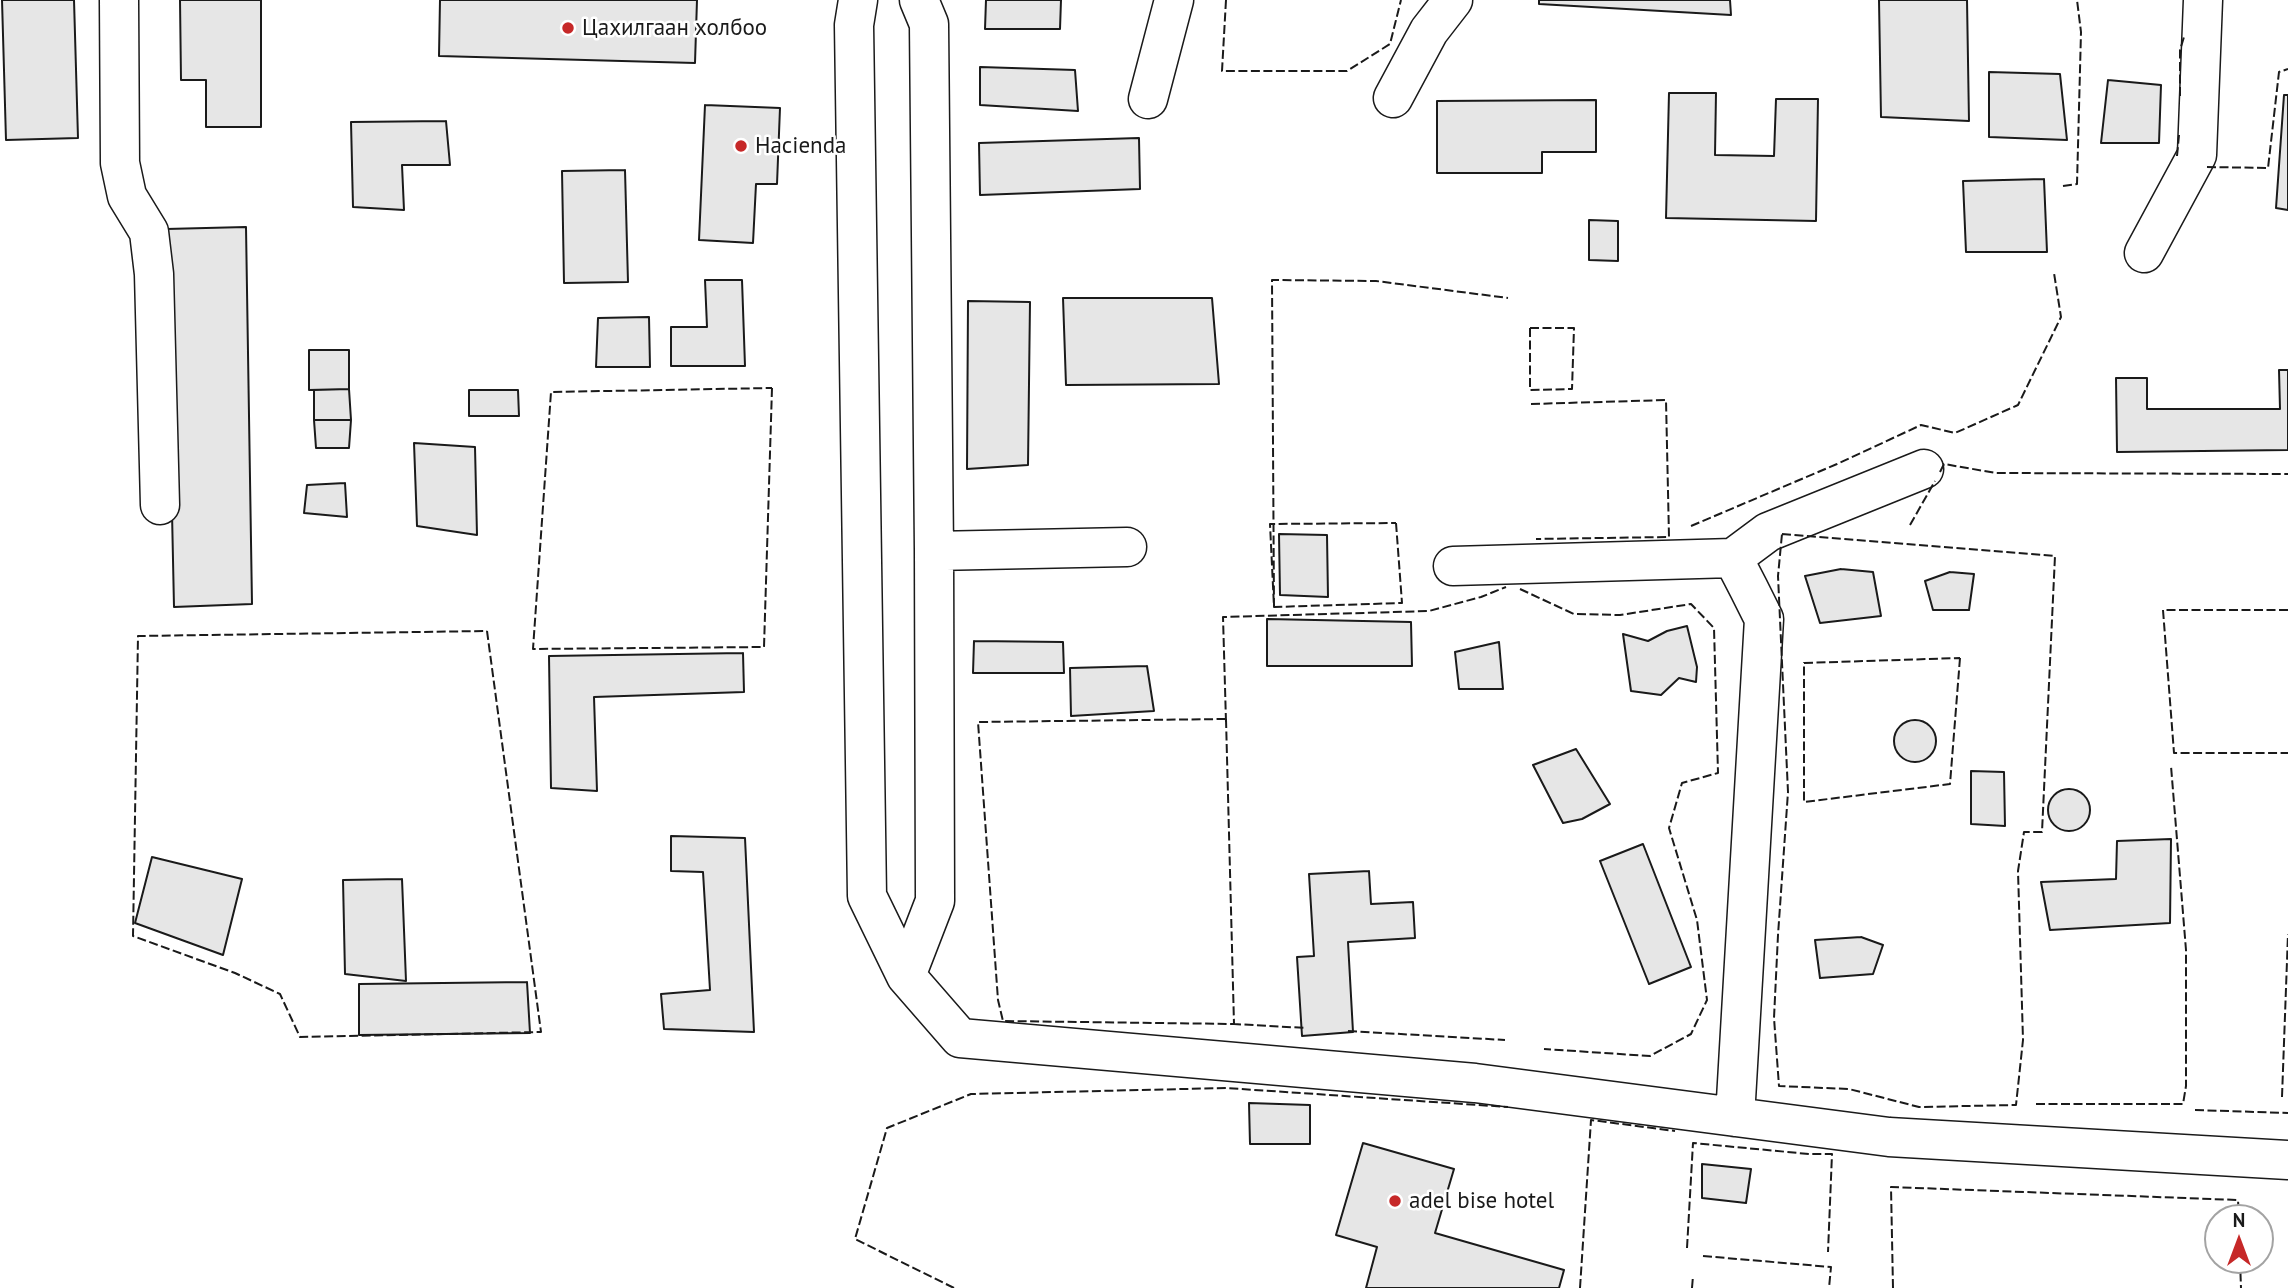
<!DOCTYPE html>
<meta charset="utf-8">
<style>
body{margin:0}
#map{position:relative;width:2288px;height:1288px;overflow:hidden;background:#fff;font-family:"PT Sans",sans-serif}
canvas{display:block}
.north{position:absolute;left:2204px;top:1204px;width:70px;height:70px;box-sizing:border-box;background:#fff;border:2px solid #a3a3a3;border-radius:50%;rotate:0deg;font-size:19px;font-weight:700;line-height:28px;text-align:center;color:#1a1a1a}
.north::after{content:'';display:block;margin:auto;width:24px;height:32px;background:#c62828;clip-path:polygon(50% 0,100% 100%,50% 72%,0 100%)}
</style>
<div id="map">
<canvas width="2288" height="1288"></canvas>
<div class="north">N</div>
</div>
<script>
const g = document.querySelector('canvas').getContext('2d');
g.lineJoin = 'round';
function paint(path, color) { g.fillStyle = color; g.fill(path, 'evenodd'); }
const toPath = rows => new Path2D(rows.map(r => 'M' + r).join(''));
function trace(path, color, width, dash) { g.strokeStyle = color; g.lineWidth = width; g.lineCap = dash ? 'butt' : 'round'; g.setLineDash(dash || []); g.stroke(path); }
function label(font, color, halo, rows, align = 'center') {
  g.font = font + ' "PT Sans",sans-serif'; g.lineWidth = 5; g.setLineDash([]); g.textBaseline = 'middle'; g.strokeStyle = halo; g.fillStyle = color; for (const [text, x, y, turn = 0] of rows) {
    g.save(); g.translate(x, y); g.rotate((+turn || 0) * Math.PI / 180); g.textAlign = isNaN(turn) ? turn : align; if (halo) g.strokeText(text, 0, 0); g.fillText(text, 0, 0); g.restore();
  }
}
const building = toPath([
 [2,0,74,0,78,138,6,140,2,0],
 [180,0,261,0,261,127,206,127,206,80,181,80,180,0],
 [440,0,697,0,695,63,439,56,440,0],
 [986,0,1061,0,1060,29,985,29,986,0],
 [1539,0,1730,0,1731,15,1539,4,1539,0],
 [1879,0,1967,0,1969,121,1881,117,1879,0],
 [980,67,1075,70,1078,111,980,105,980,67],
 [1989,72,2060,74,2067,140,1989,137,1989,72],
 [2108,80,2161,85,2159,143,2101,143,2108,80],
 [1669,93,1716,93,1715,155,1774,156,1776,99,1818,99,1816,221,1666,218,1669,93],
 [2284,95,2288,95,2288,210,2276,208,2284,95],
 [1596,100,1596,152,1542,152,1542,173,1437,173,1437,101,1596,100],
 [705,105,780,108,777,184,756,184,753,243,699,240,705,105],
 [446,121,450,165,402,165,404,210,353,207,351,122,446,121],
 [1139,138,1140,189,980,195,979,143,1139,138],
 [625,170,628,282,564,283,562,171,625,170],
 [2044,179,2047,252,1966,252,1963,181,2044,179],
 [1589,220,1618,221,1618,261,1589,260,1589,220],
 [246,227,252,604,174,607,166,229,246,227],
 [705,280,742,280,745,366,671,366,671,327,707,327,705,280],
 [1063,298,1212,298,1219,384,1066,385,1063,298],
 [968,301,1030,302,1028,465,967,469,968,301],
 [649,317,650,367,596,367,598,318,649,317],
 [309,350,349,350,349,389,309,390,309,350],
 [2279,370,2288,370,2288,450,2117,452,2116,378,2147,378,2147,409,2280,409,2279,370],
 [349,389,351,420,314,420,314,390,349,389],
 [469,390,518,390,519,416,469,416,469,390],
 [314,420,351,420,349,448,316,448,314,420],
 [414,443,475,447,477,535,417,526,414,443],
 [345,483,347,517,304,513,307,485,345,483],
 [1279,534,1327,535,1328,597,1280,595,1279,534],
 [1841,569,1873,572,1881,616,1820,623,1805,576,1841,569],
 [1950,572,1974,574,1969,610,1933,610,1925,581,1950,572],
 [1267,619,1411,622,1412,666,1267,666,1267,619],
 [1687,626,1697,667,1696,682,1679,678,1661,695,1631,691,1623,634,1648,641,1667,631,1687,626],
 [974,641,1063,642,1064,673,973,673,974,641],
 [1499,642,1503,689,1459,689,1455,652,1499,642],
 [743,653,744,692,594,697,597,791,551,788,549,656,743,653],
 [1147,666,1154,711,1071,716,1070,668,1147,666],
 '1894 741a21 21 0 1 1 42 0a21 21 0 1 1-42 0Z',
 [1576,749,1610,804,1582,819,1563,823,1533,765,1576,749],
 [1971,771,2004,772,2005,826,1971,824,1971,771],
 '2048 810a21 21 0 1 1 42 0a21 21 0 1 1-42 0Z',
 [671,836,745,838,754,1032,664,1029,661,994,710,990,703,872,671,871,671,836],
 [2171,839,2170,923,2050,930,2041,882,2116,879,2117,841,2171,839],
 [1643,844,1691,967,1649,984,1600,861,1643,844],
 [152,857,242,879,223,955,135,923,152,857],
 [1369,871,1371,904,1413,902,1415,938,1348,942,1353,1032,1302,1036,1297,957,1314,956,1309,874,1369,871],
 [402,879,406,981,345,974,343,880,402,879],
 [1861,937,1883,945,1873,974,1820,978,1815,940,1861,937],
 [527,982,530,1033,359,1035,359,984,527,982],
 [1249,1103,1310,1105,1310,1144,1250,1144,1249,1103],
 [1363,1143,1454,1169,1435,1233,1564,1270,1559,1288,1366,1288,1377,1247,1336,1235,1363,1143],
 [1702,1164,1751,1169,1746,1203,1702,1198,1702,1164]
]);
paint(building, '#e6e6e6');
trace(building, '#1a1a1a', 2);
const minor = toPath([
 [119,0,120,163,127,196,149,232,154,274,160,505],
 [858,0,854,25,867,896,906,976,960,1038,1475,1083,1889,1137,2288,1160],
 [1393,98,1429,31,1453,0],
 [1148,99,1174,0],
 [2144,253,2197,155,2203,0],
 [934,551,1127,547],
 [1733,558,1768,532,1924,469],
 [1453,566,1733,558,1749,589,1764,619,1735,1117],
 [906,976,935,901,934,551,929,24,919,0]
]);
trace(minor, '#1a1a1a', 41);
trace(minor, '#fff', 38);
trace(toPath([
 [1226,0,1222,71,1347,71,1390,44,1401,0],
 [2180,96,2180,50,2184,37],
 [2177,156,2179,135],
 [2207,167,2268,168,2279,72,2288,69],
 [2063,186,2077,184,2081,32,2077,0],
 [1530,328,1574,328,1572,389,1530,390,1530,328],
 [772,388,764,647,533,649,551,392,772,388],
 [1531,404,1666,400,1669,537,1536,539],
 [1940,472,1944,464,1996,473,2288,474],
 [1396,523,1402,603,1274,607,1270,524,1396,523],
 [1910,525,1935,481],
 [1691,526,1837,464,1921,425,1955,433,2018,405,2061,317,2054,273],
 [1782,534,2055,556,2042,832,2024,832,2018,871,2023,1040,2016,1105,1919,1107,1849,1089,1779,1086,1774,1018,1778,935,1788,792,1778,576,1782,534],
 [1520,589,1574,614,1620,615,1691,604,1714,628,1718,773,1682,783,1669,828,1697,920,1707,1000,1691,1034,1650,1056,1544,1049],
 [1274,607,1272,280,1376,281,1508,298],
 [2288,610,2163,610,2174,753,2288,753],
 [487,631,541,1032,300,1037,280,994,235,973,133,936,138,636,487,631],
 [1960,658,1950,784,1804,802,1804,663,1960,658],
 [1226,719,1234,1024,1003,1021,998,1000,978,722,1226,719],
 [1226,722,1223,617,1429,611,1481,597,1506,587],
 [1234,1022,1234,1024,1306,1028],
 [1348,1031,1505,1040],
 [2282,1097,2288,934],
 [2036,1104,2183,1104,2186,1086,2186,950,2171,766],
 [2195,1110,2288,1113],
 [1687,1248,1693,1143,1809,1154,1832,1154,1828,1252],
 [1703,1256,1831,1267,1829,1288],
 [2240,1260,2241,1288],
 [954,1288,855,1239,887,1128,971,1094,1226,1088,1508,1107],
 [1580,1288,1591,1120,1675,1131],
 [1692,1288,1693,1276],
 [1893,1288,1891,1187,2238,1200,2239,1218]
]), '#1a1a1a', 2, [9, 3.5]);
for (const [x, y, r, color] of [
 [568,28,7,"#c62828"],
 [741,146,7,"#c62828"],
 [1395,1201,7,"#c62828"]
]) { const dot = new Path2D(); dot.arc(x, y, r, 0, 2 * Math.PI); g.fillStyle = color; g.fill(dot); trace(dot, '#fff', 2.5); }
label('23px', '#1a1a1a', '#fff', [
 ["Цахилгаан холбоо",582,28],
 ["Hacienda",755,146],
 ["adel bise hotel",1409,1201]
], 'left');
</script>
